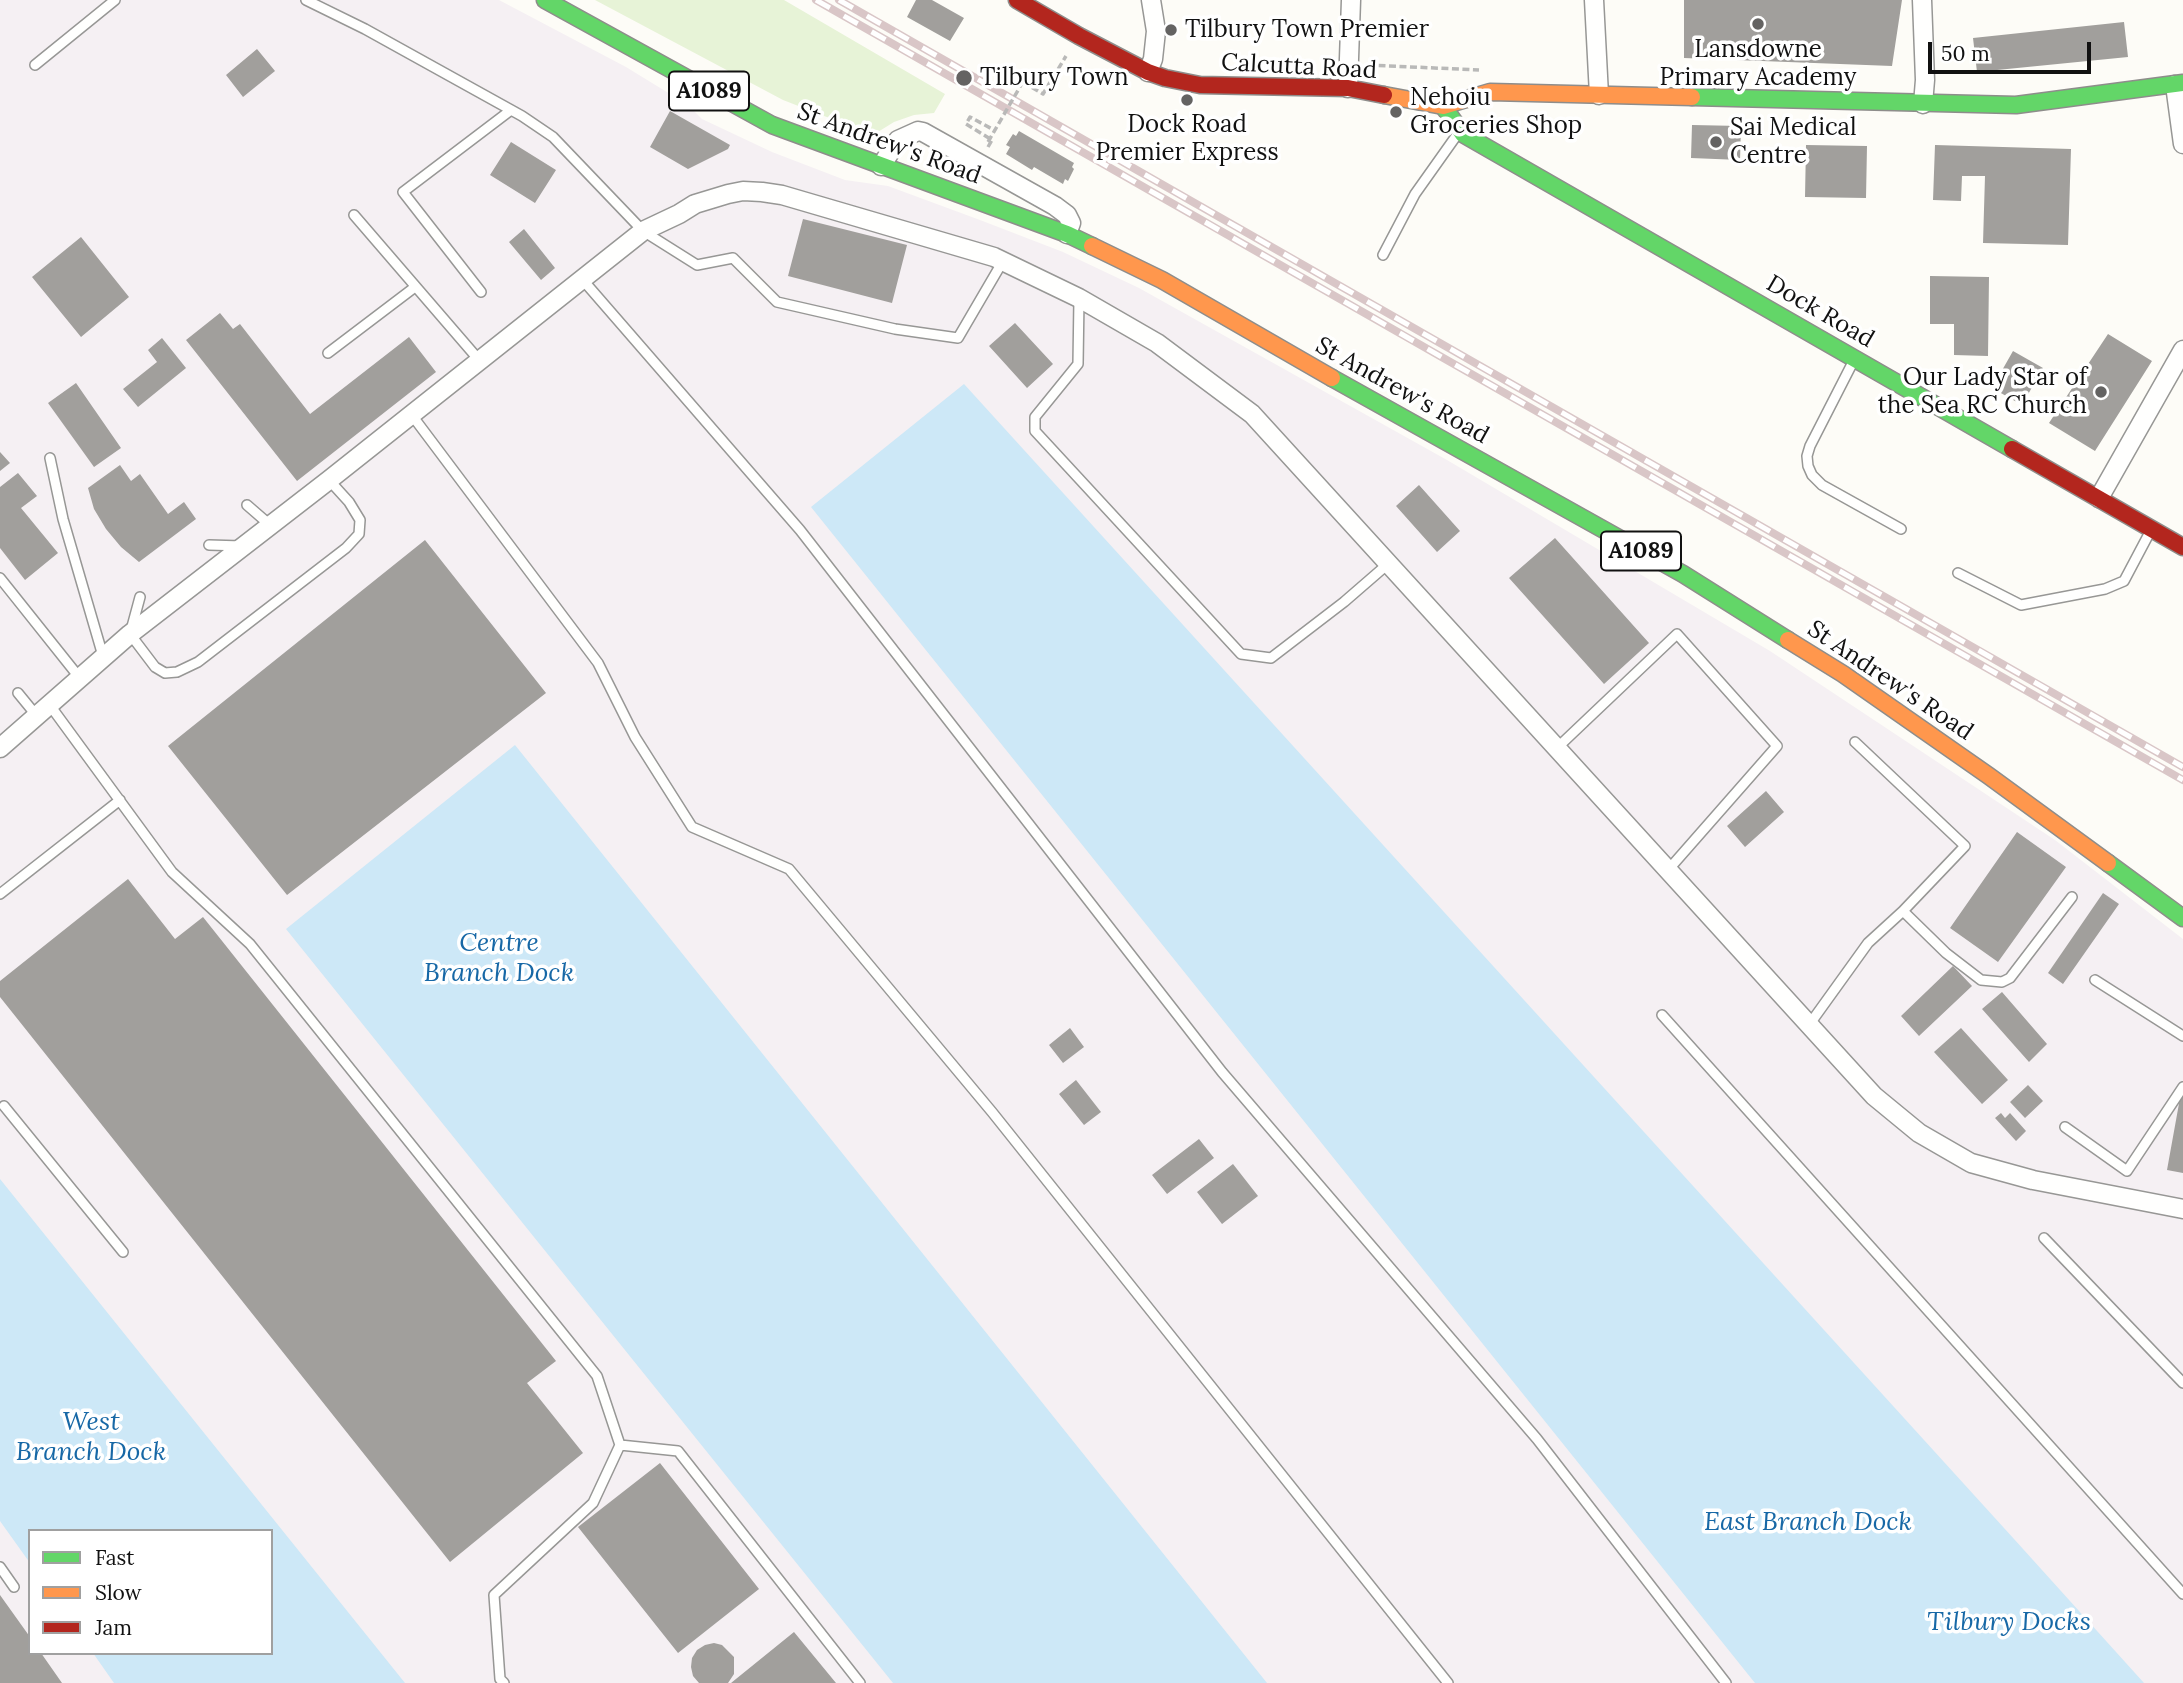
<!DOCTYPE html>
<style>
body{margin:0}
#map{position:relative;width:2183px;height:1683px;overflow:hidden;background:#fdfcf7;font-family:Lora,serif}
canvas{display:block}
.legend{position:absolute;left:28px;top:1529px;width:245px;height:126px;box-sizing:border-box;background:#fff;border:2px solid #a0a0a0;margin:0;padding:9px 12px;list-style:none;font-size:21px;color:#111}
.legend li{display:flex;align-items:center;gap:14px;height:35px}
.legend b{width:35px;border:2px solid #a0a0a0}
.scale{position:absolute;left:1928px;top:42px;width:163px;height:32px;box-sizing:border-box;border:4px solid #111;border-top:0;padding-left:9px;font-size:21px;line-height:24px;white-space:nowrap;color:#111;-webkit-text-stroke:5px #fff;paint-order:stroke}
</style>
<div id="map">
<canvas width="2183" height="1683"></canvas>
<ul class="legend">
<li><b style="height:9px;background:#63d668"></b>Fast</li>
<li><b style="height:9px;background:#ff974d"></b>Slow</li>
<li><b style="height:9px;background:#b3261e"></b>Jam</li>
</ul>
<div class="scale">50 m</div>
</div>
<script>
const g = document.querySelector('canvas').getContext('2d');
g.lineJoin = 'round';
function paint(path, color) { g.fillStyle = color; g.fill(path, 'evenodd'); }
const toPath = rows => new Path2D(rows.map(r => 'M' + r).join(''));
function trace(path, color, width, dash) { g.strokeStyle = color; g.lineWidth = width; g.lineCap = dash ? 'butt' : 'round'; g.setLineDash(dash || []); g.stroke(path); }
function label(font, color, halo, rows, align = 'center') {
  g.font = font + ' Lora,serif'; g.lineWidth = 7; g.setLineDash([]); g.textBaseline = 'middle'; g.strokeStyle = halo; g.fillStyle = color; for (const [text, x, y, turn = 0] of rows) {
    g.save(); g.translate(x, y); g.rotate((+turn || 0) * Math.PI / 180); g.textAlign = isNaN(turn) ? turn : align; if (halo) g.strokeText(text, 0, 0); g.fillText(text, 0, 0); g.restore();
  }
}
paint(toPath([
 [0,0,499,0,626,67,688,105,702,119,772,152,845,180,888,186,980,220,1063,252,1139,288,1447,460,1770,651,2055,840,2183,939,2183,1683,0,1683],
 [30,1531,271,1531,271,1653,30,1653]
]), '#f5f0f3');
paint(toPath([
 [595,0,784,0,945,94,934,113,914,115,894,122,873,135,783,100]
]), '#e7f3d7');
paint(toPath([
 [964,384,2014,1539,2144,1683,1755,1683,811,507],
 [515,745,1267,1683,893,1683,286,929],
 [0,1179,405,1683,114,1683,93,1653,271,1653,271,1531,30,1531,30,1563,0,1521]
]), '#cde8f7');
paint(toPath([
 [916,0,932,0,964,18,950,41,907,17],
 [1684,0,1902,0,1892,66,1684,58],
 [2124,22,2128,57,1977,72,1973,38],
 [257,49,275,71,243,97,226,75],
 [670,111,730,145,728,149,688,169,650,147],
 [1692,125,1741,126,1740,160,1691,158],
 [1019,131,1074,163,1072,167,1074,169,1068,181,1065,179,1063,184,1034,167,1032,170,1006,154,1010,147,1006,145,1013,134,1016,136],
 [511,142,556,170,535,203,490,175],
 [1806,145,1867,146,1866,198,1805,197],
 [1935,145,2071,149,2068,245,1983,243,1985,176,1962,176,1961,201,1933,200],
 [803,219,907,245,892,303,788,276],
 [524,229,555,268,541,280,509,242],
 [81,237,129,297,81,337,32,277],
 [1930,276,1989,277,1988,356,1954,355,1954,324,1930,324],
 [220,313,233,329,240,324,310,414,409,337,436,372,297,481,186,340],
 [1015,323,1053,364,1027,388,989,346],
 [2108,334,2152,361,2095,451,2049,423],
 [162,338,186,368,138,407,123,389,157,362,148,350],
 [2013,351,2043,368,2022,405,1992,388],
 [76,383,121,448,94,467,48,403],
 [0,452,10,463,0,471],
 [120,465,131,481,140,474,168,514,184,502,196,519,139,562,121,547,106,529,94,509,88,488],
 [18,473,37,496,21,508,58,553,25,580,0,548,0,487],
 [1419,485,1460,531,1437,552,1396,506],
 [1555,538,1649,643,1604,684,1509,578],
 [425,540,546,693,287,895,168,746],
 [1766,791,1784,812,1745,847,1727,826],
 [2017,832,2066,867,1998,962,1950,928],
 [128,879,175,939,203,917,556,1361,527,1383,583,1453,450,1562,0,997,0,981],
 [2103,893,2119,904,2063,984,2048,973],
 [1953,966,1972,986,1919,1036,1901,1016],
 [2002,992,2047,1044,2029,1062,1982,1009],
 [1070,1028,1084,1047,1063,1063,1049,1045],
 [1961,1028,2008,1080,1982,1104,1934,1052],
 [1076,1080,1101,1112,1084,1125,1059,1094],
 [2028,1085,2043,1101,2025,1118,2010,1102],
 [2180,1098,2183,1098,2183,1173,2167,1170],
 [2001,1113,2005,1118,2010,1113,2026,1131,2016,1141,1995,1118],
 [1199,1139,1214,1158,1167,1194,1152,1175],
 [1233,1164,1258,1196,1222,1224,1197,1192],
 [660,1463,759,1589,678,1653,578,1527],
 [0,1595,30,1637,30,1653,41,1653,62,1683,0,1683],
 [794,1632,836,1683,731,1683],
 [714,1643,722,1645,734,1657,734,1674,728,1683,699,1683,693,1676,691,1667,692,1658,697,1650,705,1645]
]), '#a19f9c');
const lane = toPath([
 [306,0,365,29,522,116,553,137,643,231,697,265,733,258,777,302,895,329,958,338,1003,261],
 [35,65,115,0],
 [354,215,479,360],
 [1383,255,1415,194,1459,132],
 [582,279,800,530,1222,1072,1537,1439,1726,1683],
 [481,292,403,192,511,110],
 [1079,299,1078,364,1035,417,1035,431,1241,654,1271,658,1344,602,1389,563],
 [328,353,415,287],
 [1854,360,1810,446,1807,456,1808,466,1812,475,1822,485,1901,529],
 [411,414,598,663,635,737,692,827,789,869,992,1112,1448,1683],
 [50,458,63,519,103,656],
 [247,505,270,525],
 [209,545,242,546],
 [1958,573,2021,605,2105,589,2124,581,2151,530],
 [0,578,79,677],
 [140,597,130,634,155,667,165,673,177,672,198,662,346,548,359,534,360,520,349,502,329,480],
 [18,693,36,715],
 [49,704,172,872,250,944,597,1376,620,1445,593,1503,494,1595,500,1679,504,1683],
 [1855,742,1965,846,1903,911],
 [1558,747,1677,634,1777,746,1669,869],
 [0,894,120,800],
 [2095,980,2183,1036],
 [1662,1015,2183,1594],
 [1809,1025,1868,943,1903,911,1946,953,1981,980,2002,982,2010,978,2072,897],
 [4,1106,123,1252],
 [2065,1127,2127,1171,2183,1087],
 [2044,1238,2183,1383],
 [620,1445,678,1451,860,1683],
 [0,1567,14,1587]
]);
const street = toPath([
 [1594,0,1599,95],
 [1922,0,1925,80,1923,104],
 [1148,72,1153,59,1156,31,1151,0],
 [2175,85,2183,144],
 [1348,88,1351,0],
 [881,166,898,140,918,131,923,132,1055,206,1067,215,1071,223,1067,234],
 [2099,498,2183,350],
 [0,748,130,634,329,480,643,231,679,214,695,204,728,194,743,191,762,192,782,195,994,257,1079,298,1157,343,1252,414,1874,1096,1919,1133,1971,1163,2033,1180,2183,1209]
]);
const fast = toPath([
 [545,0,772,125,1067,234,1092,246],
 [1692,97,2016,105,2183,83],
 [1443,106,1463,134,2012,449],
 [1332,378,1683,574,1788,640],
 [2108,863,2183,918]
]);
const slow = toPath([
 [1384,95,1443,106,1490,92,1692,97],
 [1092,246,1162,280,1332,378],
 [1788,640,1843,674,1989,776,2108,863]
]);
const jam = toPath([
 [1017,0,1079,36,1148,72,1165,78,1200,85,1348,88,1384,95],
 [2012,449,2183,547]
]);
trace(lane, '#979795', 12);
trace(street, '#979795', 21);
trace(fast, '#8e8d8b', 19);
trace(slow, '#8e8d8b', 19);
trace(jam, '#8e8d8b', 19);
trace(toPath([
 [1368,65,1479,70],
 [1023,82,1043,94,1066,56],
 [988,147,992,140,966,124,970,117,994,130]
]), '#b9b9b8', 3.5, [7, 3.5]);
trace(lane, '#fffffe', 9);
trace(street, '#fffffe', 18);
trace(fast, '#63d668', 16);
trace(slow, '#ff974d', 16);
trace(jam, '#b3261e', 16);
const rail = toPath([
 [816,0,2183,780],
 [839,0,2183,767]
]);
trace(rail, '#d9c6c7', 8);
trace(rail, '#fff', 5, [16]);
trace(toPath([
 [988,142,1028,73]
]), '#b9b9b8', 3.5, [7, 3.5]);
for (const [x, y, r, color] of [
 [1758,24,7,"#646362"],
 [1171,30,7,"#646362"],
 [964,78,9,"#646362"],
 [1187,100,7,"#646362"],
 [1396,112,7,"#646362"],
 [1716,142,7,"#646362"],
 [2101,392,7,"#646362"]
]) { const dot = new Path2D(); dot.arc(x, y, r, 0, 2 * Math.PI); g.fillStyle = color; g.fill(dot); trace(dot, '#fff', 2.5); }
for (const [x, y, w] of [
 [709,91,80],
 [1641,551,80]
]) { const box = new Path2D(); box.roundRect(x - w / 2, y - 19.5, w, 39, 5); g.fillStyle = '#fff'; g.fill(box); trace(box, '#111', 2); }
label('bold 23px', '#111', null, [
 ["A1089",709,91],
 ["A1089",1641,551]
]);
label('24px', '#111', '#fff', [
 ["Tilbury Town Premier",1185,30],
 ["Lansdowne",1758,50,"center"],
 ["Primary Academy",1758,78,"center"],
 ["Tilbury Town",980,78],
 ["Nehoiu",1410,98],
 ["Groceries Shop",1410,126],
 ["Dock Road",1187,125,"center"],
 ["Premier Express",1187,153,"center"],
 ["Sai Medical",1730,128],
 ["Centre",1730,156],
 ["Our Lady Star of",2087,378,"right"],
 ["the Sea RC Church",2087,406,"right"]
], 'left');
label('24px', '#111', '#fff', [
 ["Calcutta Road",1299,67,3],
 ["St Andrew's Road",889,144,20],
 ["Dock Road",1820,312,30],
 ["St Andrew's Road",1402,391,29],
 ["St Andrew's Road",1890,681,34]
]);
label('italic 26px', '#1768a6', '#fff', [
 ["Centre",499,944],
 ["Branch Dock",499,974],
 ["West",91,1423],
 ["Branch Dock",91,1453],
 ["East Branch Dock",1808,1523],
 ["Tilbury Docks",2009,1623]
]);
</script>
